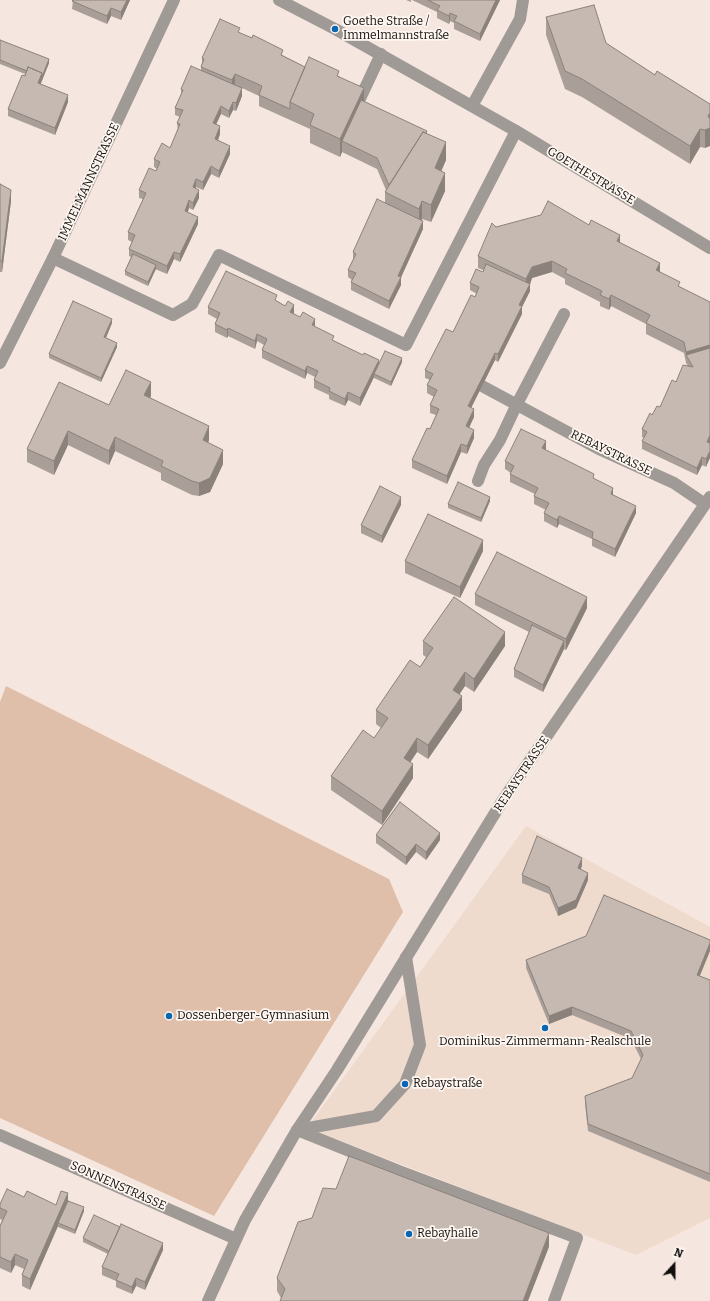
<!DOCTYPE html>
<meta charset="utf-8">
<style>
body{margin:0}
#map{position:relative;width:710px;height:1301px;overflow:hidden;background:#f5e7df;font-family:Bitter,serif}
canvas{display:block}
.north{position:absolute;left:654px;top:1245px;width:40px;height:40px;-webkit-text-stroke:3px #fef6f1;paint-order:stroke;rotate:21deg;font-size:11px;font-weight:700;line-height:16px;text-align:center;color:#120e0b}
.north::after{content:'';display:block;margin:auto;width:14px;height:18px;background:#120e0b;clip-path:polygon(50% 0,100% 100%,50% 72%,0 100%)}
</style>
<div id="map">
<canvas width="710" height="1301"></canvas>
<div class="north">N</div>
</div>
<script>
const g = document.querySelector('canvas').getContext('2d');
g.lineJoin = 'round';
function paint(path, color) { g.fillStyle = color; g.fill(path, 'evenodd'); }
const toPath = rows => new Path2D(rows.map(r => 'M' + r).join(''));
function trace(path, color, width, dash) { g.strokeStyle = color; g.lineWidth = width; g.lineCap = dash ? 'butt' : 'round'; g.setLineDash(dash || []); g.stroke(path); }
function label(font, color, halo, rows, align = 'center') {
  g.font = font + ' Bitter,serif'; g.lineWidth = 3.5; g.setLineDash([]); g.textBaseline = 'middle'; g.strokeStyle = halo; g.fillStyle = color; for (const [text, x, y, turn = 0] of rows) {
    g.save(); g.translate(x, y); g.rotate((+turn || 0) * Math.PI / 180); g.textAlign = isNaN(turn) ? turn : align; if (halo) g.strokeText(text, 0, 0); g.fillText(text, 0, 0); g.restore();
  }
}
paint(toPath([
 [526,826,710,927,710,1218,636,1255,307,1128]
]), '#efdbce');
paint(toPath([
 [6,686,389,879,403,912,214,1216,0,1118,0,702]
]), '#e0bfaa');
trace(toPath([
 [358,103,381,54],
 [53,258,173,315,192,304,219,255,406,345,516,131],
 [482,386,599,449,674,483,705,504],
 [478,481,484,465,500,440,517,404,564,314],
 [297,1130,399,1171,577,1238,554,1301],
 [297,1130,376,1116,405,1084,420,1045,406,957]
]), '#9f9a96', 12);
trace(toPath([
 [279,0,335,29,516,131,710,248],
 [472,106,520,19,523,0],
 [0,363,53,258,174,0],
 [0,1135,236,1239],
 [208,1301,245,1220,297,1130,337,1070,503,800,710,497]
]), '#9f9a96', 12);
paint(toPath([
 [73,0,130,0,121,20,111,16,107,24,72,9],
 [406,0,411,0,411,2],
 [412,0,500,0,480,41,454,29,454,23,450,21,449,24,437,18,437,12],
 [546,17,606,43,655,75,710,104,705,148,700,147,690,164,582,97,565,89,546,35],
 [240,33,305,67,339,76,364,102,427,134,446,160,441,171,445,191,431,222,422,219,422,221,423,229,401,277,401,285,389,309,351,290,351,282,352,280,348,277,348,270,353,260,353,252,385,202,385,192,386,190,377,169,342,152,340,157,310,143,310,129,259,106,259,96,242,88,242,96,236,111,233,110,229,118,221,114,216,124,220,134,218,141,230,154,219,178,211,174,203,190,196,187,196,188,199,198,193,210,189,208,188,212,198,224,180,262,174,259,167,274,155,269,148,286,125,275,125,271,131,257,129,256,129,249,132,242,128,240,128,232,143,199,139,198,139,190,156,171,157,169,154,167,154,159,170,148,178,131,177,123,180,117,175,115,175,108,181,96,181,89,201,70,201,67,202,64,202,58],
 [0,40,49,63,40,84,68,102,55,135,8,116,8,109,25,74,0,64],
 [0,184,11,201,2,272,0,272],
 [496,227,620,243,680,287,710,302,706,467,702,465,697,475,642,449,642,441,644,438,642,437,642,429,652,415,660,407,676,382,688,366,686,363,684,353,646,334,646,324,611,306,609,310,600,306,600,302,565,284,565,279,552,272,532,278,530,284,530,291,522,307,522,314,498,362,495,360,471,408,474,417,469,428,474,438,467,454,461,452,447,484,412,468,412,460,430,429,436,415,430,413,430,405,434,397,427,393,427,385,430,380,425,378,425,370,453,332,475,297,477,294,470,290,470,283,483,272,483,270,478,268,478,256],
 [277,301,294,312,294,314,315,327,334,341,379,364,402,362,391,386,374,378,374,377,360,406,348,400,345,406,329,399,329,395,314,388,314,380,315,377,307,373,305,379,262,358,262,350,264,345,257,341,255,349,228,336,227,338,215,332,215,324,217,319,208,314,208,307],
 [112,323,106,338,117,347,101,382,49,358,49,354],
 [151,396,150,398,209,440,208,443,223,464,210,492,199,496,192,495,161,480,161,473,115,451,109,465,68,445,54,475,27,462,27,449],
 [546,449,545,450,594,479,636,513,615,557,592,546,592,539,559,524,557,528,544,521,544,513,546,510,534,504,534,496,535,494,510,482,510,474,511,473,505,469,505,461],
 [490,501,481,522,448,508,448,504],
 [401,505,382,543,361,533,361,525],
 [483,551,460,598,405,573,405,561],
 [475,594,587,608,566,650,564,649,543,692,514,677,514,669,529,632,475,605],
 [423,641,505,646,474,692,465,686,459,694,462,710,428,759,417,752,410,762,413,778,382,825,331,790,331,776,374,738,381,728,376,724,376,710,420,667,426,657,423,655],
 [376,835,440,840,426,860,416,852,406,865,376,843],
 [582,865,581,870,588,880,576,908,558,916,549,894,522,883,522,875],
 [526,960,700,976,710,980,710,1182,588,1131,585,1104,585,1096,632,1078,641,1059,631,1039,572,1015,549,1024,526,968],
 [24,1197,56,1205,68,1201,84,1211,75,1234,58,1227,58,1226,30,1290,22,1286,22,1275,24,1269,15,1265,11,1273,0,1268,0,1226,2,1220,0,1219,0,1204],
 [83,1238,163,1250,145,1290,136,1286,132,1294,116,1287,116,1281,102,1275,102,1267,108,1254,83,1242],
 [549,1247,281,1298,277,1291,277,1278]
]), '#aa9f98');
paint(toPath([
 [127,0,130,0,121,20,121,12],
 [496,0,500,0,480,41,480,34],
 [111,8,111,16,107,24,107,16],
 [450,13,450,21,449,24,449,16],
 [49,59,49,63,38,91,38,83],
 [235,74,235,85,232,91,232,80],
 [242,88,242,96,236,111,236,103],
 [364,88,364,106,342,141,342,152,340,157,340,139],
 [68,95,68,102,55,135,55,128],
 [233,102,233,110,229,118,229,111],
 [221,106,221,114,213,131,213,123],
 [710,113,710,146,705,148,705,130,708,116],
 [220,126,220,134,215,147,215,139],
 [700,129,700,147,690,164,690,146],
 [446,142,446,160,435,186,435,168],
 [230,146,230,154,219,178,219,171],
 [211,166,211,174,203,190,203,182],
 [445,173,445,191,431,222,431,205],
 [196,179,196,187,193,195,193,187],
 [11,190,11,201,2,272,2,261],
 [199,190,199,198,193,210,193,203],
 [189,200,189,208,185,218,185,211],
 [422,201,422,219,419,227,419,209],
 [198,217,198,224,180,262,180,254],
 [423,221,423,229,398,284,398,276],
 [620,235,620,246,617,241],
 [174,252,174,259,167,274,167,266],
 [552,261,552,272,532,278,530,284,530,291,522,307,522,314,498,362,498,354,526,290,526,279,532,267],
 [660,263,660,274,656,270],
 [156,265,156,269,148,286,148,282],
 [401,277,401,285,389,309,389,301],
 [611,295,611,306,609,310,609,299],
 [294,305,294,312,290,320,290,312],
 [112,319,112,323,104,342,104,337],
 [315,319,315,326,312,325],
 [228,328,228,336,227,338,227,330],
 [257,334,257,341,255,349,255,341],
 [117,343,117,347,101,382,101,378],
 [710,345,710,356,686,355,686,352],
 [495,353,495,360,468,414,468,406],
 [402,358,402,362,391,386,391,382],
 [379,360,379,368,374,374,374,377,360,406,360,398],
 [307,366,307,373,305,379,305,371],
 [151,382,151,396,144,409,144,395],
 [348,392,348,400,345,406,345,399],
 [474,409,474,417,466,434,466,426],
 [209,426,209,440,203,454,203,440],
 [474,430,474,438,467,454,467,446],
 [68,431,68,445,54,475,54,461],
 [710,435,710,443,707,450,707,442],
 [115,437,115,451,109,465,109,451],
 [546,441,546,449,542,456,542,448],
 [461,444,461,452,447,484,447,476],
 [223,450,223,464,210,492,199,496,199,483],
 [710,451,710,458,706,467,706,459],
 [702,457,702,465,697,475,697,468],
 [613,488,613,496,611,494],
 [401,497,401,505,382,543,382,536],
 [490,497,490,501,481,522,481,518],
 [636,506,636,513,615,557,615,549],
 [559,516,559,524,557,528,557,520],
 [483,540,483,551,460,598,460,587],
 [587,597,587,608,566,650,566,639],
 [505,632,505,646,474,692,474,679],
 [564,641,564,649,543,692,543,685],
 [465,672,465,686,453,704,453,690],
 [462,696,462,710,428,759,428,745],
 [417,738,417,752,404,772,404,758],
 [413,764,413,778,382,825,382,811],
 [440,833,440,840,426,860,426,852],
 [416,844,416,852,406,865,406,857],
 [582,858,582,865,578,876,578,868],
 [588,873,588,880,576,908,558,916,558,908],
 [710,943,710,951,697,983,697,975],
 [572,1007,572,1015,549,1024,549,1016],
 [68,1193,68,1205,58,1223,58,1226,30,1290,30,1279],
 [84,1207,84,1211,75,1234,75,1230],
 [549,1233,549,1247,528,1301,523,1301],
 [163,1243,163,1250,145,1290,145,1282],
 [15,1254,15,1265,11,1273,11,1262],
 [136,1278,136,1286,132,1294,132,1287]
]), '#8b827c');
const building = toPath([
 [73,0,127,0,121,12,111,8,107,16,72,1,73,0],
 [428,0,496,0,480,34,454,21,457,16,450,13,449,16,437,10,440,6,428,0],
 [594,5,606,43,655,75,657,71,710,104,710,113,708,116,710,119,710,128,705,130,700,129,690,146,582,79,565,71,546,17,594,5],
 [220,19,240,28,238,32,252,38,253,35,283,50,281,55,305,67,290,102,290,109,259,95,262,86,235,74,232,80,201,67,204,59,202,58,220,19],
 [0,40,49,59,42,77,42,73,28,67,27,71,0,60,0,40],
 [309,57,339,71,337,76,364,88,340,139,310,125,314,114,290,102,309,57],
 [191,66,242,88,236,103,233,102,229,111,221,106,213,123,220,126,215,139,230,146,219,171,211,166,203,182,196,179,193,187,199,190,193,203,189,200,185,211,198,217,180,254,174,252,167,266,129,249,135,235,128,232,146,193,139,190,149,168,156,171,160,162,154,159,162,143,170,148,180,124,177,123,183,110,175,108,183,90,181,89,191,66],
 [28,67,42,73,38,83,68,95,55,128,8,109,22,75,25,76,28,67],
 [361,100,427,131,426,133,423,132,389,185,377,158,342,141,361,100],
 [423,132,446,142,435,168,445,173,431,205,422,201,419,209,385,192,423,132],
 [0,184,11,190,2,261,0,261,0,184],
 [377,199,423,221,398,276,401,277,389,301,351,282,356,273,348,270,356,254,353,252,377,199],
 [548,201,589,225,591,220,620,235,617,241,660,263,656,270,680,282,678,286,710,302,710,345,686,352,684,342,646,323,650,315,611,295,609,299,600,295,602,291,565,273,567,269,552,261,532,267,526,279,478,256,492,223,496,227,541,215,548,201],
 [133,254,156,265,148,282,125,271,133,254],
 [486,264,530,284,519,305,522,306,498,354,495,353,468,406,474,409,466,426,474,430,467,446,461,444,447,476,412,460,427,428,430,429,439,409,430,405,437,390,427,385,433,374,425,370,446,329,453,332,471,295,475,297,479,287,470,283,476,269,483,272,486,264],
 [226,271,277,295,275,300,285,306,288,301,294,305,290,312,300,317,303,312,315,319,312,325,334,336,332,340,363,355,364,353,379,360,360,398,348,392,345,399,329,391,330,388,314,380,318,371,307,366,305,371,262,350,267,339,257,334,255,341,228,328,227,330,215,324,220,313,208,307,226,271],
 [73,301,112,319,104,337,117,343,101,378,49,354,73,301],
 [710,348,710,435,707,442,710,443,710,451,706,459,702,457,697,468,642,441,647,432,642,429,650,413,652,415,657,406,660,407,672,380,676,382,683,365,693,367,686,355,710,348],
 [385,351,402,358,391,382,374,374,385,351],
 [126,370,151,382,144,395,209,426,203,440,223,450,210,478,199,483,192,481,161,466,163,461,115,437,109,451,68,431,54,461,27,449,59,382,109,405,126,370],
 [521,429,546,441,542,448,594,474,593,478,613,488,611,494,636,506,615,549,592,538,593,532,559,516,557,520,544,513,549,503,534,496,538,488,510,474,514,466,505,461,521,429],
 [458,482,490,497,481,518,448,504,458,482],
 [380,486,401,497,382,536,361,525,380,486],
 [428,514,483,540,460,587,405,561,428,514],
 [497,552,587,597,566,639,475,594,497,552],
 [454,597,505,632,474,679,465,672,453,690,462,696,428,745,417,738,404,758,413,764,382,811,331,776,363,730,374,738,388,718,376,710,410,660,420,667,433,648,423,641,454,597],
 [532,625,564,641,543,685,514,669,532,625],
 [400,802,440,833,426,852,416,844,406,857,376,835,400,802],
 [537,836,582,858,578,868,588,873,576,900,558,908,549,887,522,875,537,836],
 [604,895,710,940,710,943,697,975,710,980,710,1174,588,1124,585,1096,632,1078,643,1055,631,1031,572,1007,549,1016,526,960,586,936,604,895],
 [349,1156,549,1233,523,1301,280,1301,285,1289,277,1278,298,1222,312,1218,323,1188,336,1189,349,1156],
 [7,1189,24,1197,27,1191,56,1205,61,1191,68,1193,30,1279,22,1275,28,1260,15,1254,11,1262,0,1257,0,1226,7,1211,0,1208,0,1204,7,1189],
 [68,1201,84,1207,75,1230,58,1223,68,1201],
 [94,1215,120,1227,109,1251,83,1238,94,1215],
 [121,1224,163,1243,145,1282,136,1278,132,1287,116,1280,119,1274,102,1267,121,1224]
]);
paint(building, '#c6b9b1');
trace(building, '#8b827c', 1);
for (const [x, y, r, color] of [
 [335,29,4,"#0866b3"],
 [169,1016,4,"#0866b3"],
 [545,1028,4,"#0866b3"],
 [405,1084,4,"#0866b3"],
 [409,1234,4,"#0866b3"]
]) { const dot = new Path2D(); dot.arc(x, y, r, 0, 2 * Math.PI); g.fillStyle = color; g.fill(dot); trace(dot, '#fef6f1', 1.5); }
label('12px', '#120e0b', '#fef6f1', [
 ["Goethe Straße /",343,22],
 ["Immelmannstraße",343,36],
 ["Dossenberger-Gymnasium",177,1016],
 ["Dominikus-Zimmermann-Realschule",545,1042,"center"],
 ["Rebaystraße",413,1084],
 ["Rebayhalle",417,1234]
], 'left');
label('12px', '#120e0b', '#fef6f1', [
 ["GOETHESTRASSE",591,176,31],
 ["IMMELMANNSTRASSE",89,182,-65],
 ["REBAYSTRASSE",611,453,26],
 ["REBAYSTRASSE",522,774,-56],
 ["SONNENSTRASSE",118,1186,24]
]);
</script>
